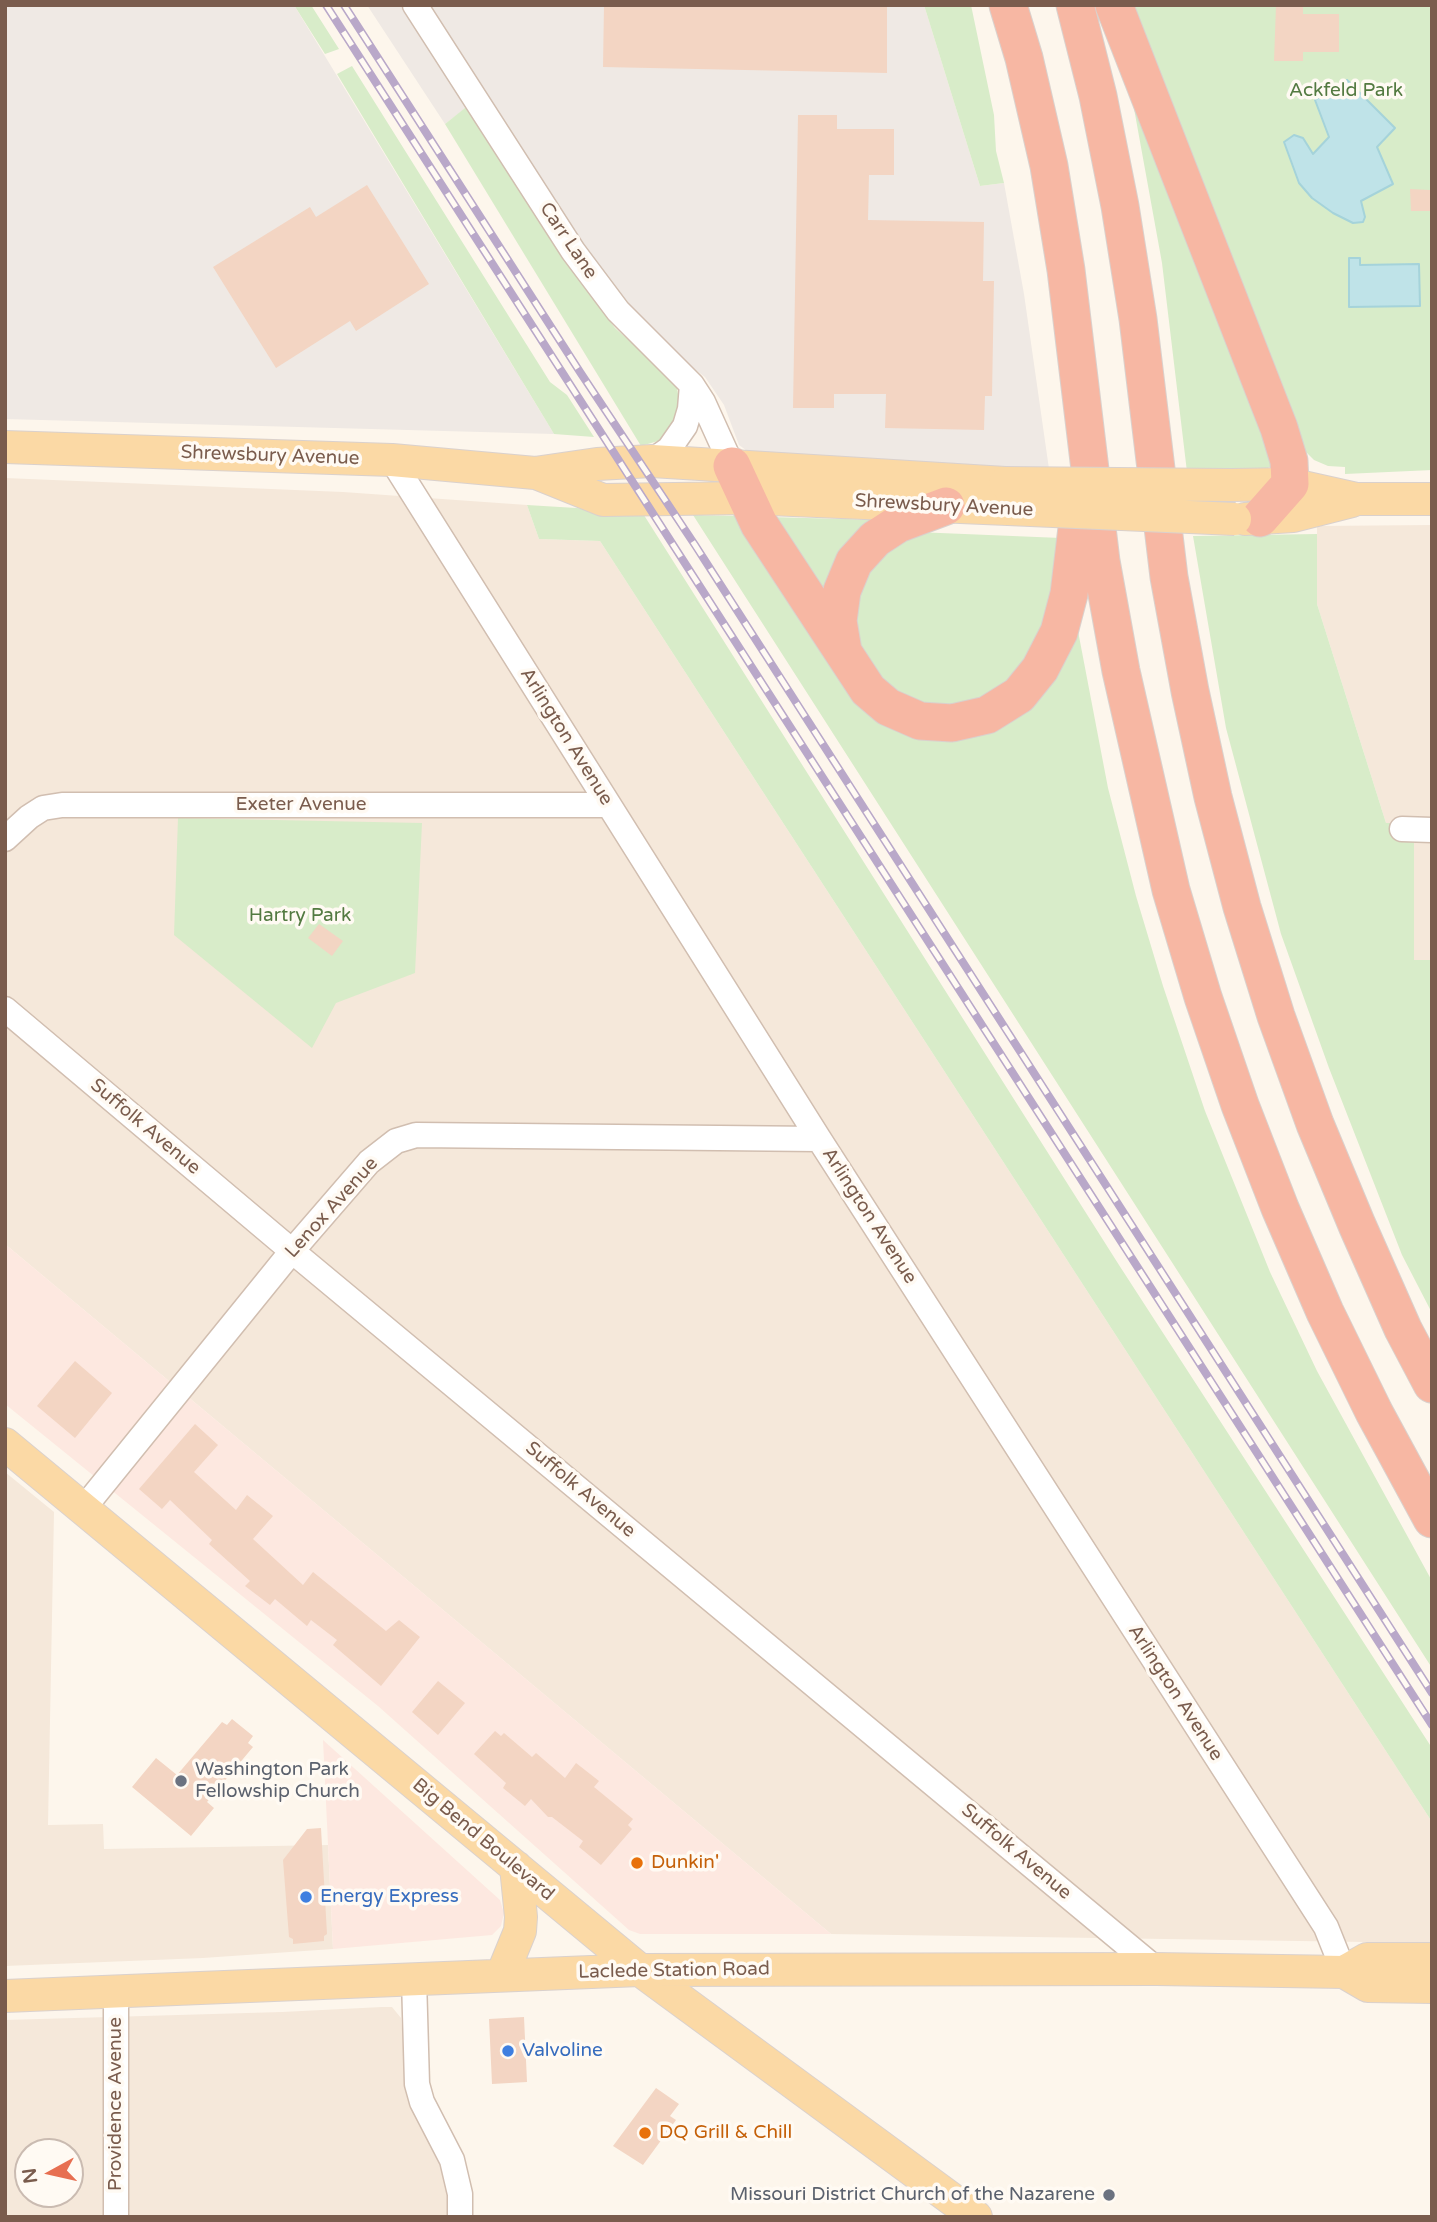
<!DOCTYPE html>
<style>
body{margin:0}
#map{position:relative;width:1437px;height:2222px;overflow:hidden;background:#fdf6ec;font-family:"Varela Round",sans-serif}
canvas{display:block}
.frame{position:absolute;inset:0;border:7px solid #7a5c4d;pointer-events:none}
.north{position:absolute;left:14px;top:2138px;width:70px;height:70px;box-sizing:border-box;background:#fffaf3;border:2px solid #cabbb1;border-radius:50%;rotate:262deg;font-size:19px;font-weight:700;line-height:28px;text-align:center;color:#7a5c4d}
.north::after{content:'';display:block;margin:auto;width:24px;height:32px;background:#e76f51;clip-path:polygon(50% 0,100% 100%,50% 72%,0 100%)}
</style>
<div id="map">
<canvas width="1437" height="2222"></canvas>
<div class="frame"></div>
<div class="north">N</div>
</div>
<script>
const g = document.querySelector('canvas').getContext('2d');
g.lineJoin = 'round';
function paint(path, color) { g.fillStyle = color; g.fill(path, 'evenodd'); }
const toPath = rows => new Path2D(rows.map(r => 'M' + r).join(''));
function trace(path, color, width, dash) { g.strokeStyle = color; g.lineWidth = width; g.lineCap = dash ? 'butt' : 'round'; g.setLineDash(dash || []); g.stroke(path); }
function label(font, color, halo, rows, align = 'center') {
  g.font = font + ' "Varela Round",sans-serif'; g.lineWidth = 7; g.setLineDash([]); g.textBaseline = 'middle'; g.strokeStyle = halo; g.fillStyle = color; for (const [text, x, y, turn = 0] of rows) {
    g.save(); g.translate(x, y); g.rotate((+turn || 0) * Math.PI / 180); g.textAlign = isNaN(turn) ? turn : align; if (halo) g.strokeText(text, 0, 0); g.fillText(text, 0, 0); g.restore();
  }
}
paint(toPath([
 [5,478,343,492,527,505,539,539,600,541,1432,1822,1432,1943,831,1934,5,1244],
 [1432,525,1432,960,1414,961,1414,824,1386,823,1317,604,1317,526],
 [5,1472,54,1512,48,1825,103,1824,104,1849,328,1845,333,1949,203,1958,5,1966],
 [382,2007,392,2007,401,2018,408,2091,446,2172,451,2217,5,2217,5,2020,282,2012],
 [28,2152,70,2152,70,2194,28,2194]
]), '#f5e8da');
paint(toPath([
 [5,1244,831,1934,640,1934,629,1930,378,1706,5,1404],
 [323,1740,500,1900,504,1913,501,1926,492,1935,333,1949]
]), '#fde8e0');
paint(toPath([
 [5,5,294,5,554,434,5,419],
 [367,5,924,5,980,186,1004,183,1024,294,1049,469,929,467,754,456,739,445,724,405,705,377,673,353,621,303,485,93,445,124]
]), '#efe9e4');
paint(toPath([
 [294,5,311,5,339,49,325,54],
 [924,5,971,5,994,115,996,151,1004,183,980,186],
 [1122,5,1432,5,1432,470,1345,474,1345,467,1328,466,1314,460,1296,442],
 [352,66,550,382,567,395,594,437,554,434,337,74],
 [1133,103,1271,435,1272,466,1264,470,1187,472,1162,263],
 [470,104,598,305,615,328,669,376,677,388,680,405,676,419,668,432,658,441,641,446,445,124],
 [527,505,642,512,1119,1265,1432,1748,1432,1822,600,541,539,539],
 [693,515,744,516,854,690,934,735,1078,631,1108,788,1136,896,1163,986,1205,1111,1270,1272,1317,1371,1432,1581,1432,1668],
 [767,517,885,520,830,602],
 [916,532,1061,538,1062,585,1035,653,998,695,934,709,906,701,863,660,849,605,876,550],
 [1317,534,1317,604,1386,823,1414,823,1414,960,1432,960,1432,1313,1402,1255,1329,1068,1281,934,1226,728,1193,536],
 [178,818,422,823,415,973,336,1003,312,1048,174,935]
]), '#d8ecc9');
const water = toPath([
 [1347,80,1395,128,1377,147,1393,184,1361,201,1365,217,1363,222,1353,223,1333,213,1312,198,1299,183,1284,142,1294,135,1303,138,1313,154,1329,137,1315,100,1347,80],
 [1349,258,1360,258,1360,265,1419,264,1420,306,1349,307,1349,258]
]);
paint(water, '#bfe3e8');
trace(water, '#a5d3da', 2);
paint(toPath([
 [604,5,887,5,887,73,603,67],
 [1276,6,1303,6,1303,14,1339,14,1339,52,1303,52,1303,61,1274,61],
 [798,115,837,115,837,129,894,129,894,175,869,175,868,220,984,222,983,281,994,281,992,396,985,396,984,430,885,428,886,394,834,394,834,408,793,408],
 [367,185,429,284,356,331,350,321,276,368,213,267,310,207,316,217],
 [1410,189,1430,190,1430,211,1411,211],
 [319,924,343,941,332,956,308,938],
 [75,1361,112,1393,75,1438,37,1406],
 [195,1424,218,1445,194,1472,236,1510,247,1495,273,1516,253,1539,303,1585,313,1572,386,1631,399,1620,420,1637,381,1686,333,1645,337,1640,311,1620,307,1626,275,1599,270,1605,245,1586,250,1581,209,1544,212,1540,170,1500,162,1509,139,1489],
 [438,1681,465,1703,438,1735,412,1712],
 [232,1719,253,1736,248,1743,253,1747,207,1802,214,1808,191,1836,132,1787,156,1758,177,1775,222,1722,227,1725],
 [495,1731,501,1736,504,1733,532,1757,536,1753,565,1778,576,1763,599,1781,594,1787,633,1819,628,1825,632,1829,601,1865,579,1847,583,1841,552,1817,548,1817,531,1799,525,1806,503,1788,506,1783,474,1754],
 [321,1828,327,1934,324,1936,324,1941,293,1944,293,1939,289,1937,283,1860,307,1829],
 [524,2017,527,2082,492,2084,489,2019],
 [656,2088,679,2104,670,2116,676,2120,643,2165,613,2146]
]), '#f3d5c3');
const minor = toPath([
 [415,5,573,251,618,311,692,385,703,402,732,466],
 [392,460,819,1139,1326,1927,1344,1972],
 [652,461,669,449,685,426,690,409,692,385],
 [1402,829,1432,830],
 [5,839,29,817,43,808,62,805,608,805],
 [5,1009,292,1251,1156,1969],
 [83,1509,292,1251,369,1162,396,1141,416,1135,819,1139],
 [414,1979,417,2084,422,2102,452,2160,460,2194,460,2217],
 [116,1992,116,2217]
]);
const major = toPath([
 [5,447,392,460,535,473,597,464,652,461,1005,483],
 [536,473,603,500,746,498,1008,509],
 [1231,485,1290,484,1357,499,1432,499],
 [1245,519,1293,516,1352,501],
 [5,1444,640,1970,976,2217],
 [1344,1972,1367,1959,1432,1959],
 [502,1975,520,1931,521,1917,516,1867],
 [5,1996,640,1970,1156,1969,1344,1972,1368,1986,1432,1987]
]);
const highway = toPath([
 [1008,5,1024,58,1049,166,1066,270,1101,561,1121,671,1171,890,1203,997,1240,1105,1280,1208,1325,1312,1374,1412,1432,1519],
 [1075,5,1098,96,1120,206,1138,319,1169,577,1190,691,1213,797,1242,907,1276,1016,1315,1124,1357,1225,1403,1329,1432,1384],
 [1114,5,1279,428,1289,461,1290,484,1260,518],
 [732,466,759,524,868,690,888,707,920,721,952,723,987,715,1019,695,1040,669,1059,632,1069,594,1080,503],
 [843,651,838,621,842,591,854,562,875,539,898,524,946,506]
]);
trace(minor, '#d1beb0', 27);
trace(major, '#dad1cd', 34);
trace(highway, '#dad1cd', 39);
trace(minor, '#fff', 24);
trace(major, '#fbd9a5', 32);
trace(highway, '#f7b7a3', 37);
const rail = toPath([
 [326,5,1432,1725],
 [344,5,580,372,695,545,1432,1693]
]);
trace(rail, '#b9a8c9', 8);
trace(rail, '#fffaf3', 5, [16]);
const majorBridge = toPath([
 [1005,483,1231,485],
 [1008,509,1235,519]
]);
trace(majorBridge, '#dad1cd', 34, []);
trace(majorBridge, '#fbd9a5', 32);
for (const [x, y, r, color] of [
 [181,1781,7,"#6b7280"],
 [637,1863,7,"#e8710a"],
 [306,1897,7,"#3f7fe0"],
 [508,2051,7,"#3f7fe0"],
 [645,2133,7,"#e8710a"],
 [1109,2195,7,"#6b7280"]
]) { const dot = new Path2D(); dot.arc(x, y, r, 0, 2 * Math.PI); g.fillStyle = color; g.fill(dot); trace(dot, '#fffaf3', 2.5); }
label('19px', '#537a41', '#fffaf3', [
 ["Ackfeld Park",1346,91],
 ["Hartry Park",300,916]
]);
label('19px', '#7a5c4d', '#fffaf3', [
 ["Carr Lane",568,241,56],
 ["Shrewsbury Avenue",270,456,2],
 ["Shrewsbury Avenue",944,506,3],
 ["Arlington Avenue",566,737,58],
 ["Exeter Avenue",301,805],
 ["Suffolk Avenue",145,1127,40],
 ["Lenox Avenue",332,1208,-48],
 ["Arlington Avenue",869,1216,57],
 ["Suffolk Avenue",580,1490,40],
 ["Arlington Avenue",1175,1693,57],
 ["Big Bend Boulevard",483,1840,40],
 ["Suffolk Avenue",1016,1852,40],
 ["Laclede Station Road",674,1971,-1],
 ["Providence Avenue",116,2104,-90]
]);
label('19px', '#5b616d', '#fffaf3', [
 ["Washington Park",195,1770],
 ["Fellowship Church",195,1792],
 ["Missouri District Church of the Nazarene",1095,2195,"right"]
], 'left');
label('19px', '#c56008', '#fffaf3', [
 ["Dunkin'",651,1863],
 ["DQ Grill & Chill",659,2133]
], 'left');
label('19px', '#366cbe', '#fffaf3', [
 ["Energy Express",320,1897],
 ["Valvoline",522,2051]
], 'left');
</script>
